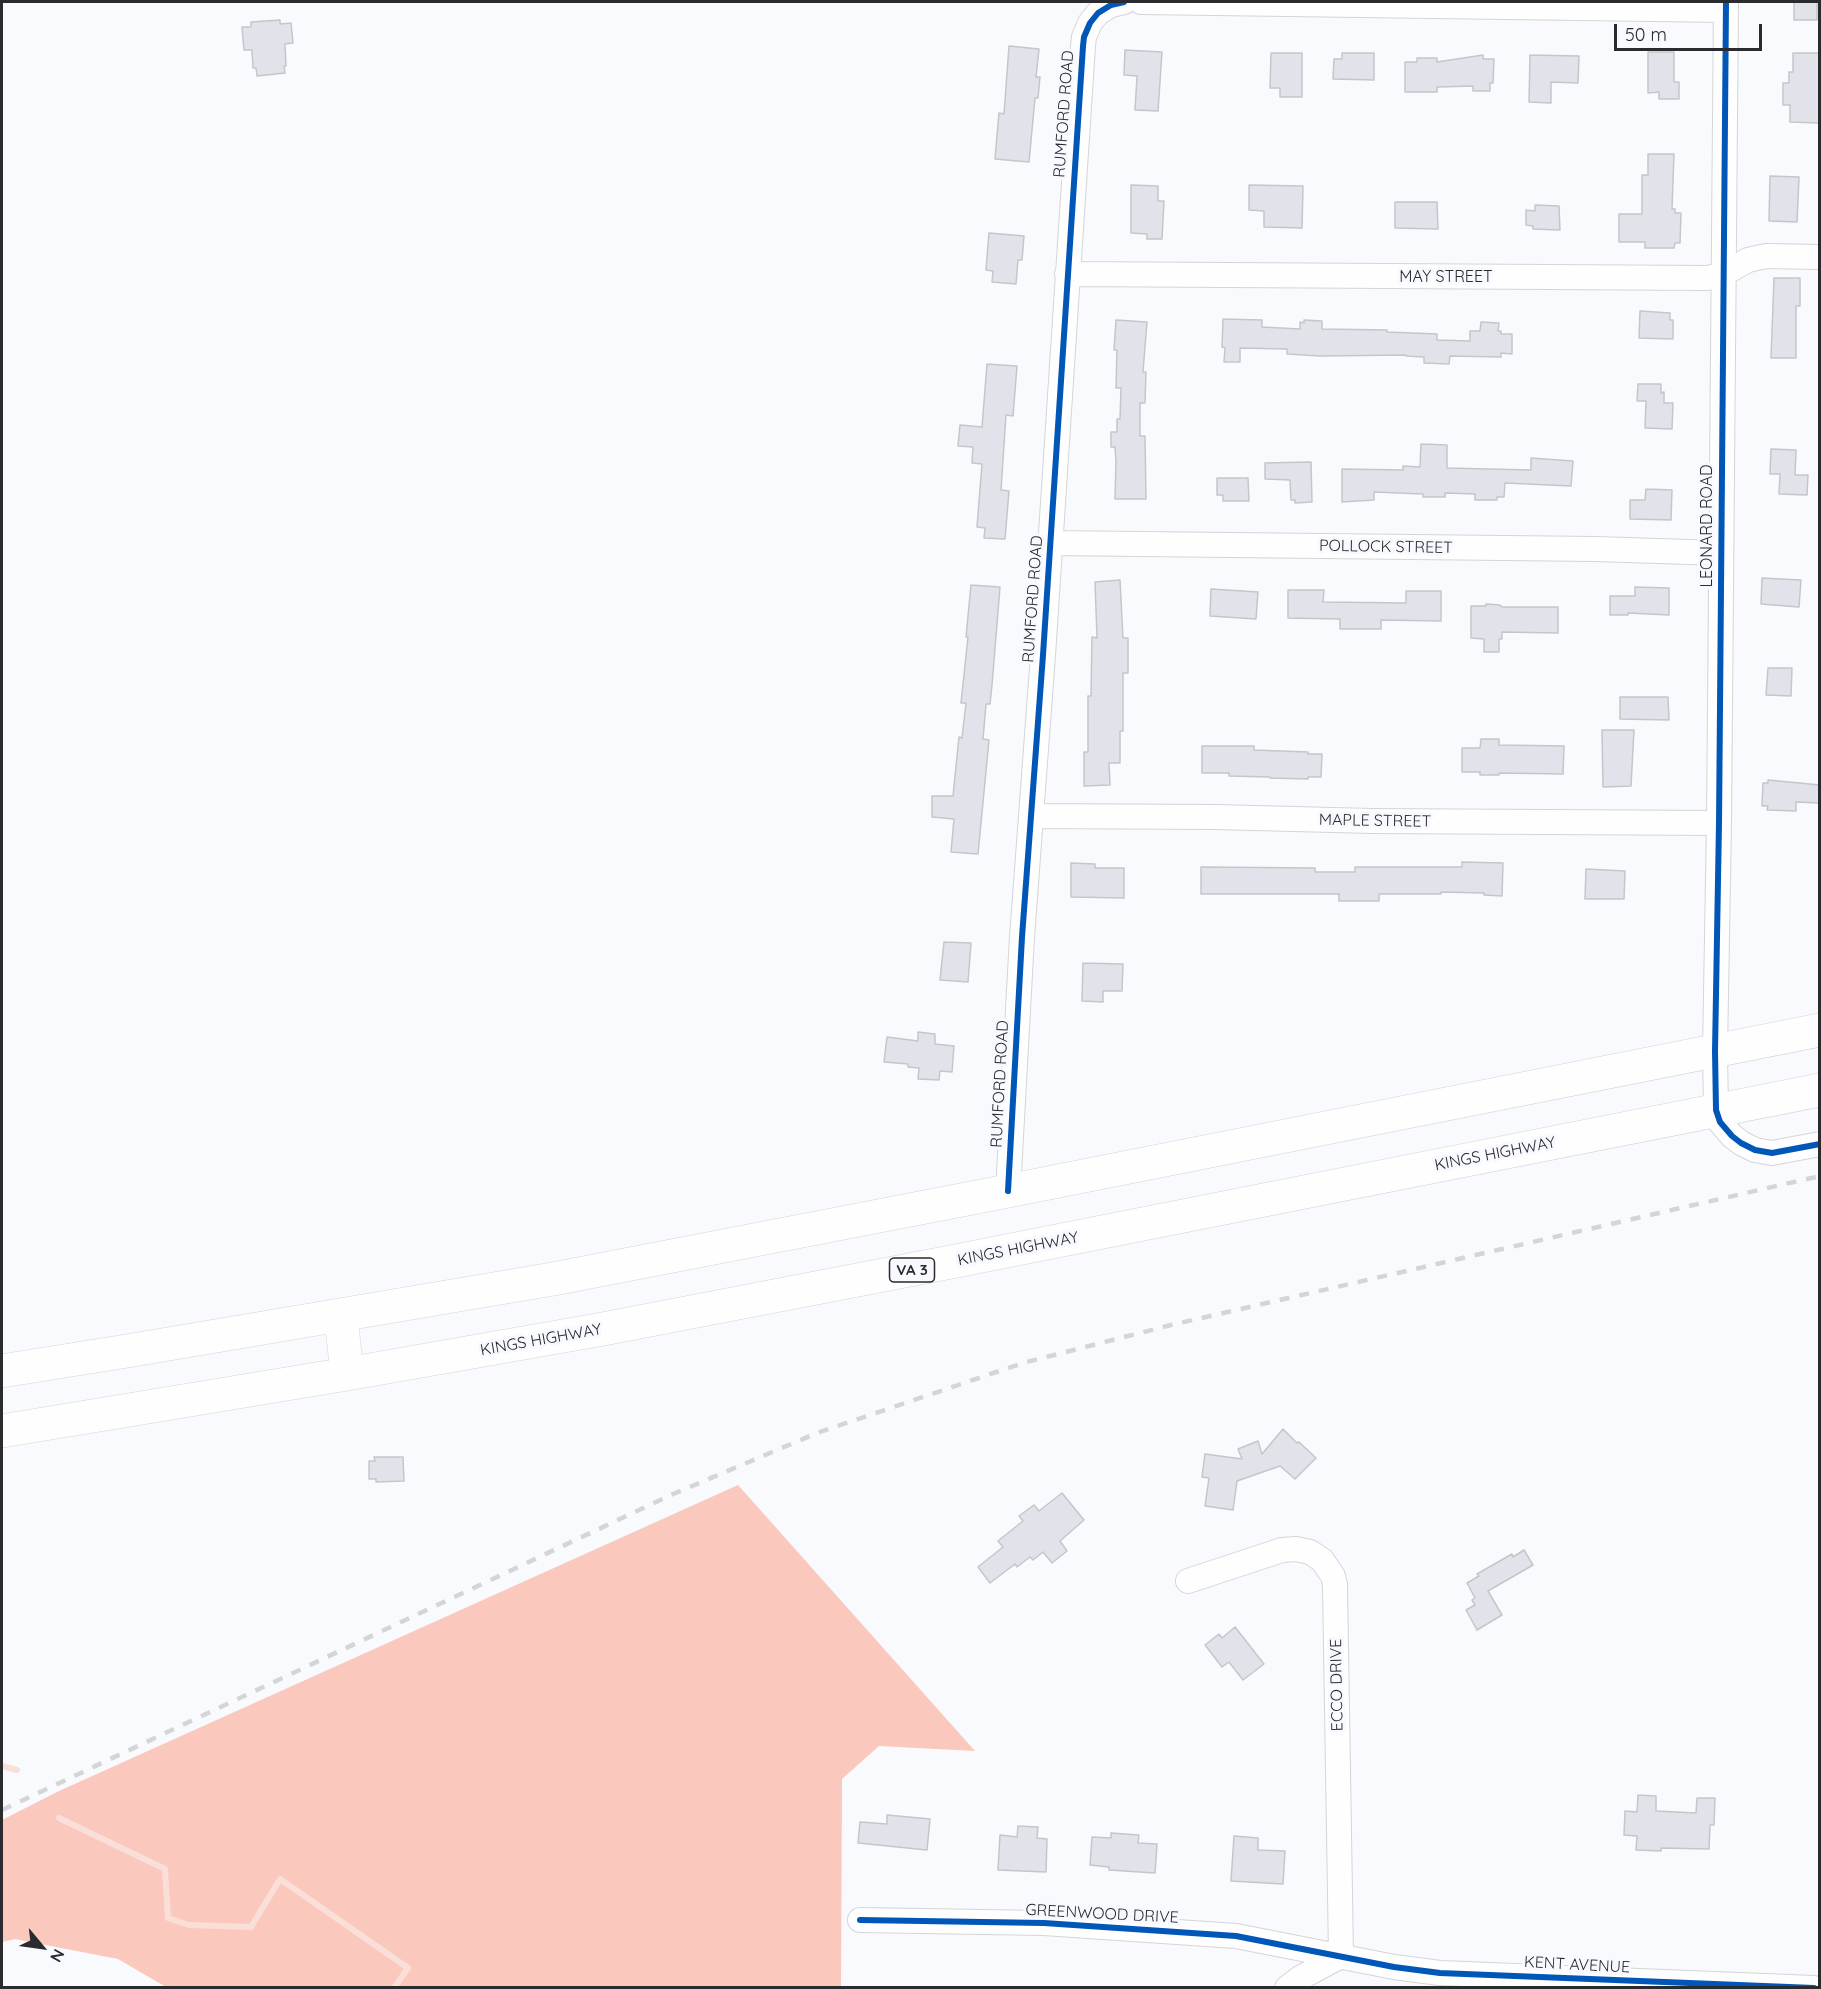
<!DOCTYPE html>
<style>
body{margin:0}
#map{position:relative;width:1821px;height:1989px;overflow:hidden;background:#f9fafd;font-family:Quicksand,sans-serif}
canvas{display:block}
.frame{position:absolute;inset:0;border:3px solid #2a2b2f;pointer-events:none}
.north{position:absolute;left:12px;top:1917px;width:60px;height:60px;-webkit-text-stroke:4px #f7f9ff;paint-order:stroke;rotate:119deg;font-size:16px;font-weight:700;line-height:24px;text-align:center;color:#2a2b2f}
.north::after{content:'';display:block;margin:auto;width:21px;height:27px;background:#2a2b2f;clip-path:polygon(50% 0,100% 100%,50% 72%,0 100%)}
.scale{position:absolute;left:1614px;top:24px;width:148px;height:27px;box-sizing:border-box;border:3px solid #2a2b2f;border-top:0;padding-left:8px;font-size:18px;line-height:21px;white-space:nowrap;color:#2a2b2f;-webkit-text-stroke:4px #f7f9ff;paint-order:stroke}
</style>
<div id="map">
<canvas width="1821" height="1989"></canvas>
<div class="frame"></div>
<div class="north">N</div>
<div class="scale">50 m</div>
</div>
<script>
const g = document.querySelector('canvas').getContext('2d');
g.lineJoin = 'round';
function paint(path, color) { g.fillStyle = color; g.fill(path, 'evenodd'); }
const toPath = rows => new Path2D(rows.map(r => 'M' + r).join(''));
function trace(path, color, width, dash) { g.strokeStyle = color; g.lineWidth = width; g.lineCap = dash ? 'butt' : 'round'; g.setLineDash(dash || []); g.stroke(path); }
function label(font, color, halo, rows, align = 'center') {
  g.font = font + ' Quicksand,sans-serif'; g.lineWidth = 6; g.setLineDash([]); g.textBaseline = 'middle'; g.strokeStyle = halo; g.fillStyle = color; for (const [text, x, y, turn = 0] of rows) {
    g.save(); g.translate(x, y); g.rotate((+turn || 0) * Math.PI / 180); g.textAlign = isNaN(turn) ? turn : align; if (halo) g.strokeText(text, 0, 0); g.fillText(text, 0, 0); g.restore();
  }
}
paint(toPath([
 [738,1485,975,1751,879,1746,842,1779,841,1987,166,1987,118,1959,15,1939,2,1942,2,1820,59,1791]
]), '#fac8bd');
trace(toPath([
 [2,1766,17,1770],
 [59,1818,165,1869,168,1918,189,1925,251,1927,280,1879,408,1968,394,1988]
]), '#fadfd9', 6);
const building = toPath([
 [1794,2,1817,2,1817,20,1794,20,1794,2],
 [280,20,280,24,291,23,293,43,285,44,286,66,284,66,285,73,257,76,256,68,253,68,252,50,244,50,242,27,251,27,251,22,280,20],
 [1009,46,1039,49,1036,77,1040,77,1038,98,1035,98,1029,162,995,159,999,113,1004,114,1009,46],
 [1125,50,1162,52,1158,111,1135,110,1137,76,1124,75,1125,50],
 [1648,52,1674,52,1674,82,1679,82,1679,99,1659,99,1659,92,1648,93,1648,52],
 [1271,53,1302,53,1302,97,1280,97,1280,88,1270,88,1271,53],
 [1342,53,1374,53,1374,80,1333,79,1334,59,1342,59,1342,53],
 [1793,53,1820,53,1820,123,1790,122,1790,105,1783,105,1783,83,1789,83,1789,72,1793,72,1793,53],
 [1483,55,1483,59,1494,59,1493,83,1490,83,1490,91,1473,91,1473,86,1437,87,1437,92,1405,92,1405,62,1417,62,1417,58,1437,58,1437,62,1483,55],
 [1530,55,1579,56,1578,83,1551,82,1551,103,1529,102,1530,55],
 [1648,154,1674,154,1672,209,1675,209,1675,213,1681,213,1680,243,1675,243,1674,248,1645,248,1645,242,1619,242,1619,214,1642,214,1642,175,1648,175,1648,154],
 [1770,176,1799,177,1797,222,1769,221,1770,176],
 [1131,185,1158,186,1158,201,1164,201,1162,239,1147,239,1147,234,1131,233,1131,185],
 [1249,185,1303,186,1302,228,1264,227,1264,211,1249,210,1249,185],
 [1395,202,1437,202,1438,229,1395,228,1395,202],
 [1535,205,1559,206,1560,230,1533,229,1533,226,1526,225,1526,210,1535,211,1535,205],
 [989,233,1024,236,1022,260,1018,260,1016,284,992,282,993,271,986,270,989,233],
 [1774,278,1800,278,1800,306,1796,306,1796,358,1771,358,1774,278],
 [1640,311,1670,313,1670,320,1673,320,1673,339,1639,338,1640,311],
 [1223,319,1262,320,1262,327,1300,329,1300,322,1304,323,1304,320,1322,321,1322,329,1387,330,1387,332,1437,334,1437,340,1470,341,1470,331,1480,331,1481,322,1499,323,1498,331,1501,331,1501,334,1512,334,1512,354,1501,353,1501,357,1450,356,1449,364,1424,363,1424,357,1406,356,1406,355,1320,356,1287,354,1287,349,1240,348,1240,362,1224,362,1225,348,1222,347,1223,319],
 [1116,320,1147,322,1143,372,1146,372,1145,403,1140,403,1140,436,1145,436,1146,499,1115,499,1116,461,1115,447,1111,447,1111,432,1117,432,1117,419,1120,419,1121,388,1116,388,1117,350,1114,350,1116,320],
 [987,364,1017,366,1013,416,1006,415,1001,490,1009,491,1005,539,984,538,985,528,977,527,982,464,972,463,973,447,958,446,960,425,982,427,987,364],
 [1638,384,1661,384,1661,393,1664,392,1664,403,1673,403,1672,429,1645,428,1646,401,1637,401,1638,384],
 [1421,444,1447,445,1447,468,1531,470,1531,458,1573,461,1571,486,1505,483,1504,497,1497,497,1497,500,1475,500,1475,494,1445,493,1445,497,1423,497,1423,494,1374,492,1374,500,1342,502,1342,469,1403,470,1403,466,1420,467,1421,444],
 [1771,449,1796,450,1795,475,1808,475,1807,495,1779,494,1780,474,1770,474,1771,449],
 [1311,462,1312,502,1295,503,1295,500,1291,500,1290,480,1265,479,1265,463,1311,462],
 [1217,478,1248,478,1249,501,1223,501,1223,495,1217,495,1217,478],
 [1646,489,1672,490,1671,520,1630,519,1630,500,1645,500,1646,489],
 [1762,578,1801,580,1799,607,1761,604,1762,578],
 [1120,580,1123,638,1128,638,1128,673,1123,673,1123,731,1120,731,1120,763,1109,763,1110,785,1084,786,1084,752,1088,752,1088,696,1091,696,1092,637,1097,638,1095,582,1120,580],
 [971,585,1000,587,992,685,990,704,986,704,983,739,989,740,978,854,951,852,954,819,932,817,932,796,953,796,959,737,962,738,966,703,961,703,968,637,966,637,971,585],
 [1635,587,1669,588,1669,615,1628,613,1628,615,1610,615,1610,596,1635,596,1635,587],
 [1211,589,1258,592,1256,619,1210,616,1211,589],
 [1288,590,1324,590,1323,602,1406,603,1406,591,1441,591,1441,621,1381,620,1381,629,1340,629,1340,619,1288,618,1288,590],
 [1486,604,1500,605,1502,607,1558,607,1558,633,1502,632,1502,639,1499,639,1499,652,1484,652,1484,639,1471,638,1471,606,1486,606,1486,604],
 [1768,668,1792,668,1791,696,1766,695,1768,668],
 [1620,697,1668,697,1669,720,1620,719,1620,697],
 [1602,730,1634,730,1631,786,1603,787,1602,730],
 [1481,739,1499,739,1499,745,1564,746,1563,774,1499,773,1499,775,1480,775,1480,772,1462,772,1462,748,1480,748,1481,739],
 [1202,746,1254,746,1254,750,1308,752,1308,754,1322,754,1321,777,1308,777,1308,779,1270,778,1270,777,1229,776,1229,773,1202,773,1202,746],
 [1768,780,1820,785,1820,803,1796,802,1796,811,1767,810,1768,806,1762,806,1763,783,1768,783,1768,780],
 [1462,862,1503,863,1502,896,1484,895,1484,893,1441,892,1441,894,1379,894,1379,901,1339,901,1339,894,1201,894,1201,867,1315,868,1315,872,1355,872,1355,867,1462,867,1462,862],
 [1071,863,1095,864,1095,868,1124,868,1124,898,1071,897,1071,863],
 [1586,869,1625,871,1624,899,1585,899,1586,869],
 [944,942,971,943,968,982,940,980,944,942],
 [1083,963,1123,964,1122,991,1103,991,1103,1002,1082,1001,1083,963],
 [918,1032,935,1034,935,1044,954,1046,952,1072,940,1071,939,1080,918,1079,919,1068,908,1067,908,1064,884,1062,887,1037,918,1041,918,1032],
 [1283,1429,1297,1443,1299,1442,1316,1458,1295,1479,1280,1466,1237,1481,1233,1510,1205,1506,1209,1478,1202,1477,1205,1454,1242,1459,1238,1449,1258,1441,1262,1454,1283,1429],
 [374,1457,403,1457,404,1481,376,1482,376,1479,369,1479,369,1461,375,1461,374,1457],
 [1062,1493,1084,1520,1060,1541,1067,1551,1052,1563,1043,1552,1033,1560,1030,1557,1017,1567,1015,1564,990,1583,978,1567,1003,1547,998,1541,1023,1521,1019,1516,1034,1505,1039,1511,1062,1493],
 [1524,1550,1533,1565,1488,1591,1502,1615,1477,1630,1466,1610,1475,1605,1472,1600,1475,1598,1467,1583,1479,1576,1477,1574,1512,1554,1513,1557,1524,1550],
 [1235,1627,1264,1664,1243,1680,1229,1662,1222,1667,1205,1645,1219,1634,1222,1638,1235,1627],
 [1638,1795,1656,1796,1656,1811,1696,1813,1697,1798,1715,1798,1714,1825,1710,1825,1709,1849,1661,1848,1661,1851,1636,1850,1637,1836,1624,1835,1625,1811,1637,1812,1638,1795],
 [887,1815,930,1819,927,1850,858,1843,860,1822,887,1824,887,1815],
 [1018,1826,1038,1827,1037,1838,1047,1839,1046,1872,998,1870,1000,1835,1017,1837,1018,1826],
 [1111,1833,1139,1835,1138,1843,1157,1844,1155,1873,1109,1870,1109,1867,1090,1865,1092,1837,1111,1838,1111,1833],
 [1234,1836,1258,1838,1258,1850,1285,1851,1283,1884,1231,1881,1234,1836]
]);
paint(building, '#e1e3eb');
trace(building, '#c5c6c9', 1.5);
const street = toPath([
 [1141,2,1726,10],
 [1726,2,1719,823,1715,1051,1716,1110,1720,1122,1732,1136,1741,1143,1755,1150,1772,1153,1820,1144],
 [1067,274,1708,278,1723,274,1748,260,1766,256,1820,257],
 [1050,543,1595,549,1721,553],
 [1031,816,1216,817,1372,821,1719,823],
 [1008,1191,1022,937,1043,655,1083,46,1084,37,1090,23,1098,13,1111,5,1124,2],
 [1188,1581,1282,1550,1296,1549,1310,1552,1322,1560,1333,1576,1335,1585,1341,1956],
 [860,1920,1044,1923,1236,1936,1394,1967,1440,1973,1814,1988],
 [1287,1988,1300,1978,1341,1956]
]);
const highway = toPath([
 [341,1316,347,1374],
 [2,1371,127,1351,553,1279,1008,1191,1820,1030],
 [2,1431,347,1374,603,1329,956,1261,1820,1090]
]);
trace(street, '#d4d5d8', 26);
trace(highway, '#d4d5d8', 34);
trace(street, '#fefeff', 24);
trace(highway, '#fefeff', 33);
trace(toPath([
 [2,1810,671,1495,817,1433,1023,1363,1171,1325,1820,1176]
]), '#d4d5d6', 4.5, [10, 10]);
trace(toPath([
 [1726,2,1719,823,1715,1051,1716,1110,1720,1122,1732,1136,1741,1143,1755,1150,1772,1153,1820,1144],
 [1008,1191,1022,937,1043,655,1083,46,1084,37,1090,23,1098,13,1111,5,1124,2],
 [860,1920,1044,1923,1236,1936,1394,1967,1440,1973,1814,1988]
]), '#0057b8', 6);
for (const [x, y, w] of [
 [912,1270,45]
]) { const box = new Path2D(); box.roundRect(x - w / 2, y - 12, w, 24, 4.5); g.fillStyle = '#f7f9ff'; g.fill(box); trace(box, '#2a2b2f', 1.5); }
label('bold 15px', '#2a2b2f', null, [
 ["VA 3",912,1270]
]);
label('16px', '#2a2b2f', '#f7f9ff', [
 ["RUMFORD ROAD",1064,114,-86],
 ["MAY STREET",1446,277],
 ["LEONARD ROAD",1707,526,-90],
 ["POLLOCK STREET",1386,547,1],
 ["RUMFORD ROAD",1033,599,-86],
 ["MAPLE STREET",1375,821,1],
 ["RUMFORD ROAD",1000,1084,-87],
 ["KINGS HIGHWAY",1495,1154,-11],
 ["KINGS HIGHWAY",1018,1249,-11],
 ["KINGS HIGHWAY",541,1340,-10],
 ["ECCO DRIVE",1337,1685,-91],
 ["GREENWOOD DRIVE",1102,1914,3],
 ["KENT AVENUE",1577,1965,3]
]);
</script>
